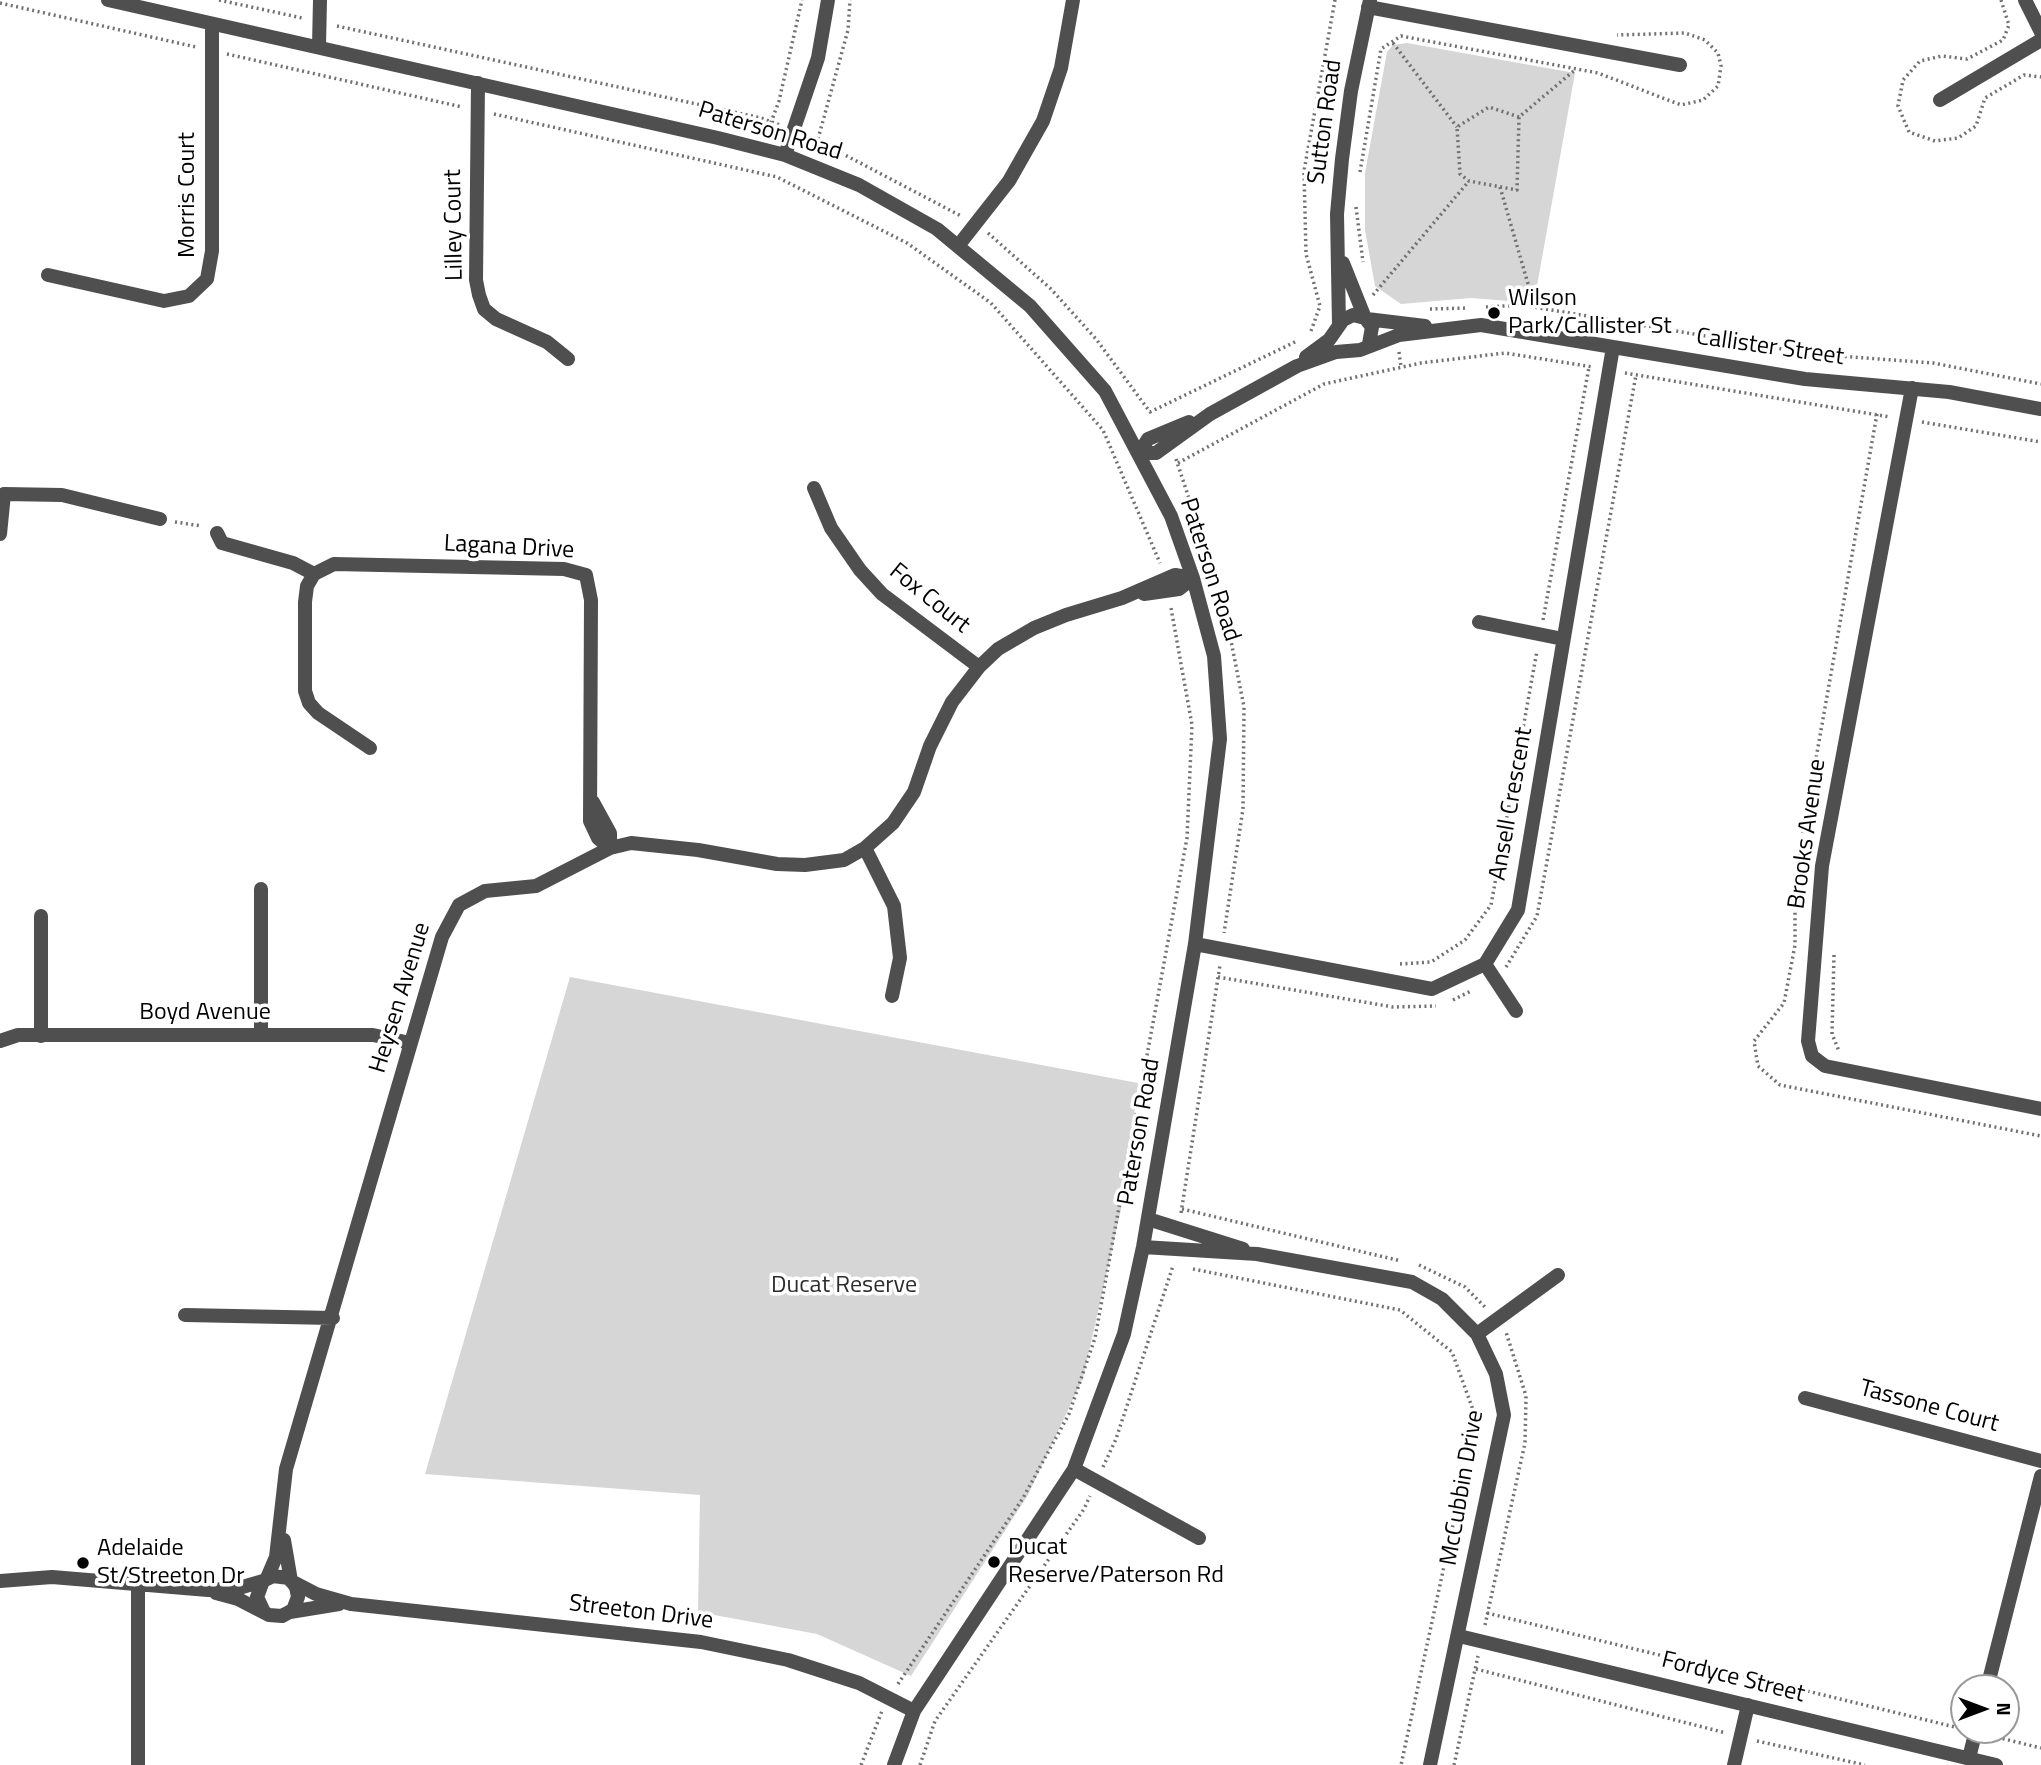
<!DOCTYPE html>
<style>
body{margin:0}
#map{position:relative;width:2041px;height:1765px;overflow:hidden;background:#fff;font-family:"Titillium Web",sans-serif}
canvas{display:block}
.north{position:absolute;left:1950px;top:1674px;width:70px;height:70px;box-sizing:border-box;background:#fff;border:2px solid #999;border-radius:50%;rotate:90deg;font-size:19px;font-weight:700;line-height:28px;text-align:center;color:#000}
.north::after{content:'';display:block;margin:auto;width:24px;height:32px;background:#000;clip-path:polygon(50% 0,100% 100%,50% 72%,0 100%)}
</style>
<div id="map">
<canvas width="2041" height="1765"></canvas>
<div class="north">N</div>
</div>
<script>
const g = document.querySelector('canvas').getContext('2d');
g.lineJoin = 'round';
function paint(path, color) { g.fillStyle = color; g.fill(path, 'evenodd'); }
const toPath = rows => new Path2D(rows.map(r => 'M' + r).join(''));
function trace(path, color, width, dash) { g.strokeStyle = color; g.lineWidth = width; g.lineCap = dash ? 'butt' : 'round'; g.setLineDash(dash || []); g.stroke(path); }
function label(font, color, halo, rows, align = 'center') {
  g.font = font + ' "Titillium Web",sans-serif'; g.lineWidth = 7; g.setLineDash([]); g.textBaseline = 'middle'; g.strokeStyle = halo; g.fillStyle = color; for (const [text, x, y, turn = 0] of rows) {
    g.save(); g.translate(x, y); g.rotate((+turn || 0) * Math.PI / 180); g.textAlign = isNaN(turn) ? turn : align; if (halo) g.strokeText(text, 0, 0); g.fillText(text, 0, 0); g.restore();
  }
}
paint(toPath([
 [1407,43,1575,73,1534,303,1471,298,1401,304,1375,286,1365,230,1365,173,1387,52,1393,45],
 [570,977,1138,1083,1124,1196,1083,1378,1028,1495,911,1676,817,1634,698,1612,700,1495,425,1474]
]), '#d6d6d6');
trace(toPath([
 [219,0,302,18],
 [2001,0,2009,25,2003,40,1967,59,1942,56,1920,61,1903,80,1898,106,1909,132,1935,141,1958,138,1976,126,1985,98,2024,75,2041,77],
 [0,3,196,47],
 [337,26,761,118,780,125],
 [1393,43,1457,127],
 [227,54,462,107],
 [494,114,777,177,907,243,991,303,1103,430,1160,563],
 [1519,117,1489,107,1457,127,1460,174,1469,181,1517,190,1519,117,1576,69],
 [767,133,779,101,802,0],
 [807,135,961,216],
 [818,139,848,30,850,0],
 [1360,172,1381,49,1401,36,1598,73,1681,105,1703,100,1718,86,1721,66,1718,53,1705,40,1685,33,1617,35],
 [1500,187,1535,308],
 [1356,207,1363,262],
 [988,233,1051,289,1096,339,1150,412,1297,341],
 [1373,295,1469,181],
 [1486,307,1522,305,1812,354,1933,363,2041,384],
 [1430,309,1468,308],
 [1311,331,1320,306,1306,254,1304,171,1335,0],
 [1399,352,1401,367],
 [1625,373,1890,417],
 [1877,414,1795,877,1795,945,1784,1003,1754,1041,1758,1066,1780,1085,2041,1136],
 [1922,422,2041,442],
 [1176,459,1224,605,1244,707,1243,809,1224,933],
 [1178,463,1324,384,1421,363,1505,353,1593,367],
 [175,522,202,526],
 [1543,620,1589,367],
 [1834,955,1832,1034,1839,1051],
 [1400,964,1431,962,1465,940,1491,905,1537,651],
 [1506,967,1537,916,1636,375],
 [1218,977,1393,1007,1436,1006],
 [1453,1000,1471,991],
 [1182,1209,1401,1261],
 [1181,1213,1220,965],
 [1419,1265,1465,1287,1485,1307],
 [1193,1269,1400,1310,1452,1352,1472,1407,1469,1451,1401,1765],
 [1103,1467,1116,1439,1173,1266],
 [1487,1613,1959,1728],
 [1485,1625,1525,1443,1526,1396,1506,1332],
 [1476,1669,1726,1733],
 [898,1684,1023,1498,1069,1414,1095,1338,1187,838,1192,725,1171,608],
 [1992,1736,2041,1748],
 [1757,1741,1865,1765],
 [861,1765,882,1711],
 [920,1765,935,1721,1084,1509,1090,1496],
 [1454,1765,1478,1656]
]), '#717171', 3.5, [2, 3.5]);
trace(toPath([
 [108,0,718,138,785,155,859,185,937,229,1030,306,1105,391,1171,516,1193,578,1214,656,1220,739,1195,944,1143,1247,1124,1334,1074,1469,914,1711,894,1765],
 [2025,0,2041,32],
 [1368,7,1680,65],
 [319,46,320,0],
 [478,83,476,280,479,295,484,309,496,319,547,342,568,359],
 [1940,100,2041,40],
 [785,155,818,58,828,0],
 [958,246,1009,181,1043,121,1061,68,1073,0],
 [1343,263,1365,318],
 [48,275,164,301,189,296,207,279,212,251,212,25],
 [1367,319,1425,326],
 [1339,325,1337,214,1342,159,1351,91,1370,0],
 [1306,357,1329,340,1343,320,1353,315,1365,318,1372,327,1369,344],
 [1912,388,1822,866,1808,1041,1812,1056,1825,1066,2041,1109],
 [1139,453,1156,453,1210,414,1297,366,1336,352,1360,350,1399,335,1481,325,1805,379,1949,392,2041,409],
 [1139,453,1148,439,1189,422],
 [814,488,831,528,860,570,882,594,979,667],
 [217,533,222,543,293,563,314,574],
 [0,534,4,494,62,495,160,519],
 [1144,594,1179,589,1193,578],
 [1479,622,1563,639],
 [370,748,318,713,309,703,305,691,305,602,307,586,314,574,334,564,564,569,586,575,591,600,590,821,598,838,610,848],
 [593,802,610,833,610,848],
 [865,848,894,906,900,958,892,996],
 [1195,944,1432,989,1485,964,1518,910,1613,347],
 [1485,964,1516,1011],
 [261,1035,261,889],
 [41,1036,41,916],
 [0,1041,18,1035,373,1035,410,1043],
 [1148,1219,1243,1249],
 [1143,1247,1257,1254,1412,1282,1442,1299,1477,1334,1496,1374,1504,1415,1430,1765],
 [185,1315,333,1318],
 [1477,1334,1558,1275],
 [1805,1398,2041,1461],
 [1074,1469,1199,1538],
 [284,1540,291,1581],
 [267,1578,276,1557,286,1469,442,937,459,905,485,891,536,886,610,848,631,843,698,850,777,864,805,865,844,860,865,848,893,823,914,792,930,746,952,702,979,667,998,649,1034,628,1066,615,1122,598,1175,575,1193,578],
 [0,1581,52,1577,208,1590,239,1588,263,1581],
 [293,1582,316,1594,351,1604,701,1642,788,1660,859,1683,914,1711],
 [216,1593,238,1599,269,1615,282,1616,293,1610,298,1597,296,1587,289,1578,273,1576,263,1581,257,1597,264,1612],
 [290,1612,339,1604],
 [1459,1636,1996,1765],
 [1987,1688,2041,1476],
 [1969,1758,1976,1730],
 [138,1765,138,1585],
 [1734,1765,1748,1705]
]), '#4f4f4f', 14);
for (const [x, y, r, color] of [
 [1494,313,7,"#000"],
 [994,1562,7,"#000"],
 [83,1563,7,"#000"]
]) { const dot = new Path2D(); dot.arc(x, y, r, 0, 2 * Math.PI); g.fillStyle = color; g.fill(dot); trace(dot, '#fff', 2.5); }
label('24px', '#000', '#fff', [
 ["Sutton Road",1326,122,-82],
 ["Paterson Road",770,132,17],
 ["Morris Court",188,195,-90],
 ["Lilley Court",455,225,-91],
 ["Callister Street",1770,348,8],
 ["Lagana Drive",509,548,3],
 ["Paterson Road",1209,570,72],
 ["Fox Court",929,599,39],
 ["Ansell Crescent",1512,804,-80],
 ["Brooks Avenue",1808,834,-82],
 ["Heysen Avenue",401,998,-73],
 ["Boyd Avenue",205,1013],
 ["Paterson Road",1140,1132,-80],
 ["Tassone Court",1929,1407,15],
 ["McCubbin Drive",1463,1488,-80],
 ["Streeton Drive",641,1613,7],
 ["Fordyce Street",1733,1678,14]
]);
label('24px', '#000', '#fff', [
 ["Wilson",1508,299],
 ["Park/Callister St",1508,327],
 ["Ducat",1008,1548],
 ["Reserve/Paterson Rd",1008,1576],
 ["Adelaide",97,1549],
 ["St/Streeton Dr",97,1577]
], 'left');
label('24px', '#2d2d2d', '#fff', [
 ["Ducat Reserve",844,1286]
]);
</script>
